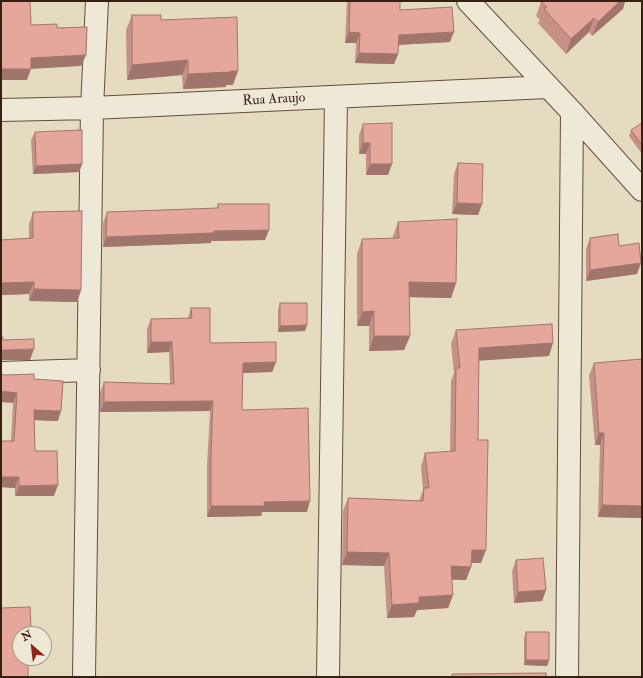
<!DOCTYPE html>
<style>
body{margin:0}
#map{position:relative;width:643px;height:678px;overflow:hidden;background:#e5dbc0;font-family:"IM FELL Double Pica",serif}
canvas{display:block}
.frame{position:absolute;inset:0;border:2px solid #371f11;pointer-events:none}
.north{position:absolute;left:12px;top:626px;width:40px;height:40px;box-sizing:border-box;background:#eee8d6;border:1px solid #a59887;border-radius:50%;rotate:332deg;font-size:11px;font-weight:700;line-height:16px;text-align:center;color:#371f11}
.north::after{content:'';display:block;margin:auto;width:14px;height:18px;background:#8f2418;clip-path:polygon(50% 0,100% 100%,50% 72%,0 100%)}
</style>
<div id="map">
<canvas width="643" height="678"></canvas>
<div class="frame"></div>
<div class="north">N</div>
</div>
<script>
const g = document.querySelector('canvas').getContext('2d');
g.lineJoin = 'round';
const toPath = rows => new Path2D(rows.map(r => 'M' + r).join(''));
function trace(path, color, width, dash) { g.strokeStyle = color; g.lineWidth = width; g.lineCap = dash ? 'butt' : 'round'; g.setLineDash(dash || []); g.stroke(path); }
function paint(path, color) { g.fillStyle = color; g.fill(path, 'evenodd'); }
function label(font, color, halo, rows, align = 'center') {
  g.font = font + ' "IM FELL Double Pica",serif'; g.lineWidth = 4; g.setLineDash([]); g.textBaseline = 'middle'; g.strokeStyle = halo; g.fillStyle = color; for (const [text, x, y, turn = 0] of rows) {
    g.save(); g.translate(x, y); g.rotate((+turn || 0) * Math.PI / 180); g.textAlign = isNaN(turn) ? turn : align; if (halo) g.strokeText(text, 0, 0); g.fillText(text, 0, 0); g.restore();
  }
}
const minor = toPath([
 [468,1,572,112,642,190],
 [1,110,92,108,548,87],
 [1,373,89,370],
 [84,677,92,108,97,1],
 [328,677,336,97],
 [567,677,572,112]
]);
trace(minor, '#624e3d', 24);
trace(minor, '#eee8d6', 22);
paint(toPath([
 [347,1,400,1,400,10,450,42,398,45,398,54,394,64,355,63,356,43,345,43],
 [542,1,625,1,623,9,592,36,589,32,566,54,538,23,540,20,536,16,541,2],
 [132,15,161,20,233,85,226,85,226,87,183,89,182,75,127,80,126,30],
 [642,123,642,154,629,136,631,130],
 [363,124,388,175,366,175,366,154,359,154,359,135],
 [35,132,82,164,79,172,33,174,31,140],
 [458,163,482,204,478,215,452,214,454,174],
 [218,204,265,240,211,241,211,243,103,247,103,223,107,212,217,208],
 [33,212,81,290,77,302,29,301,29,294,1,295,1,240,29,238,29,224],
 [398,222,456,283,451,298,409,297,410,336,404,350,369,351,369,326,357,326,357,254,362,239,393,238,393,236],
 [590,238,619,246,637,274,586,281,586,249],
 [280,303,307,325,305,331,278,332,278,309],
 [191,308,210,343,276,362,272,372,243,373,242,410,307,512,262,512,261,516,207,517,207,465,210,411,100,412,100,393,104,382,170,384,169,352,147,353,147,329,151,319,188,318],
 [456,330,549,356,479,360,478,440,481,563,471,563,471,567,466,580,452,580,453,595,448,608,417,610,414,617,387,618,384,566,342,565,343,511,348,498,419,501,423,490,421,466,425,453,450,451,451,381,454,373,451,344],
 [594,363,642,518,598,517,600,445,595,445,589,375],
 [5,375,34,379,58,421,34,420,35,451,54,496,15,496,15,488,1,487,1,441,11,441,13,403],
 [516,560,546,590,542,601,514,603,512,571],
 [526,632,549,660,547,666,524,665,524,638]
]), '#c59085');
paint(toPath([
 [620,1,625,1,623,9,592,36,598,22],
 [594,18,589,32,566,54,571,39],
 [349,32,360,33,356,43,345,43],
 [454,32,450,42,395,45,399,35],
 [359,53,398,54,394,64,355,63],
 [86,55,81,66,30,69,31,69,27,80,1,80,1,69,31,58],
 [188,60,182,75,127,80,132,65],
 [231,71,238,71,233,85,226,85,226,87,183,89,188,74],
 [363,143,370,143,366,154,359,154],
 [82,164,79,172,33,174,36,166],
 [370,164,392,164,388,175,366,175],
 [457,203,482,204,478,215,452,214],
 [269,230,265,240,211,241,211,243,103,247,106,237,214,231],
 [641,263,637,274,586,281,590,270],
 [34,282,29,294,1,295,1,283],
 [409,282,456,283,451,298,404,297],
 [34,289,81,290,77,302,29,301],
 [374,311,369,326,357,326,362,312],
 [307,325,305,331,278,332,280,326],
 [374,336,410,336,404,350,369,351],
 [151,342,172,342,169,352,147,353],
 [553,343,549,356,475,361,479,348],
 [34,349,30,360,1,360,1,351,4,350],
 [276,362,272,372,240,373,243,363],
 [1,391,17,393,13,403,1,402],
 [213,401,210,411,100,412,104,402],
 [34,410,61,411,58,421,31,420],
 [599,433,604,433,600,445,595,445],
 [1,477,19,477,15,488,1,487],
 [58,485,54,496,15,496,19,486],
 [310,501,307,512,262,512,261,516,207,517,211,506,264,502],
 [602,505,642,506,642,518,598,517],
 [472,550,486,550,481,563,467,563],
 [347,552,389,553,384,566,342,565],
 [451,566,471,567,466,580,447,579],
 [546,590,542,601,514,603,518,592],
 [453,595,448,608,417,610,414,617,387,618,392,605,419,597],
 [27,628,31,628,28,634,25,634],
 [526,660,549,660,547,666,524,665]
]), '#a0756c');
const building = toPath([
 [1,1,30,1,31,25,57,24,57,28,87,27,86,55,31,58,31,69,1,69,1,1],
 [350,1,400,1,400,10,452,7,454,32,399,35,398,54,359,53,360,33,349,32,350,1],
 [542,1,620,1,598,22,594,18,571,39,544,9,547,7,541,2,542,1],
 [132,15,161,15,161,20,237,17,238,71,231,71,231,72,188,74,188,60,132,65,132,15],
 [392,123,392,164,370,164,370,143,363,143,363,124,392,123],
 [642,123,642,145,631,130,642,123],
 [82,130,82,164,36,166,35,132,82,130],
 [458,163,483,164,482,204,457,203,458,163],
 [218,204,269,204,269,230,214,231,214,233,106,237,107,212,218,208,218,204],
 [82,211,81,290,34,289,34,282,1,283,1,240,33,238,33,212,82,211],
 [457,219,456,283,409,282,410,336,374,336,374,311,362,312,362,239,399,238,398,222,457,219],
 [618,234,619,246,639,243,641,263,590,270,590,238,618,234],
 [280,303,307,303,307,325,280,326,280,303],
 [191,308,210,308,210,343,276,342,276,362,243,363,242,410,308,408,310,501,264,502,265,506,211,506,211,454,213,401,104,402,104,382,174,384,172,342,151,342,151,319,192,318,191,308],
 [552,324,553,343,479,348,478,440,488,440,486,550,472,550,471,567,451,566,453,595,419,597,419,603,392,605,389,553,347,552,348,498,423,501,424,488,429,488,425,453,455,451,456,368,460,368,456,330,552,324],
 [1,337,3,337,3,340,34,339,34,349,4,350,1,351,1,337],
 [642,359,642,506,602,505,604,433,599,433,594,363,642,359],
 [1,374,5,375,34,374,34,379,63,381,61,411,34,410,35,451,57,451,58,485,19,486,19,477,1,477,1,441,14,441,17,393,1,391,1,374],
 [543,558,546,590,518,592,516,560,543,558],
 [30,607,31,628,27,628,27,634,20,634,20,658,28,658,28,677,1,677,1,608,30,607],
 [526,632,549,632,549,660,526,660,526,632],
 [546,673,546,677,452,677,452,674,546,673]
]);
paint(building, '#e5a79b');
trace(building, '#a0756c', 1);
label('14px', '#371f11', '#eee8d6', [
 ["Rua Araujo",274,100,-3]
]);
</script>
